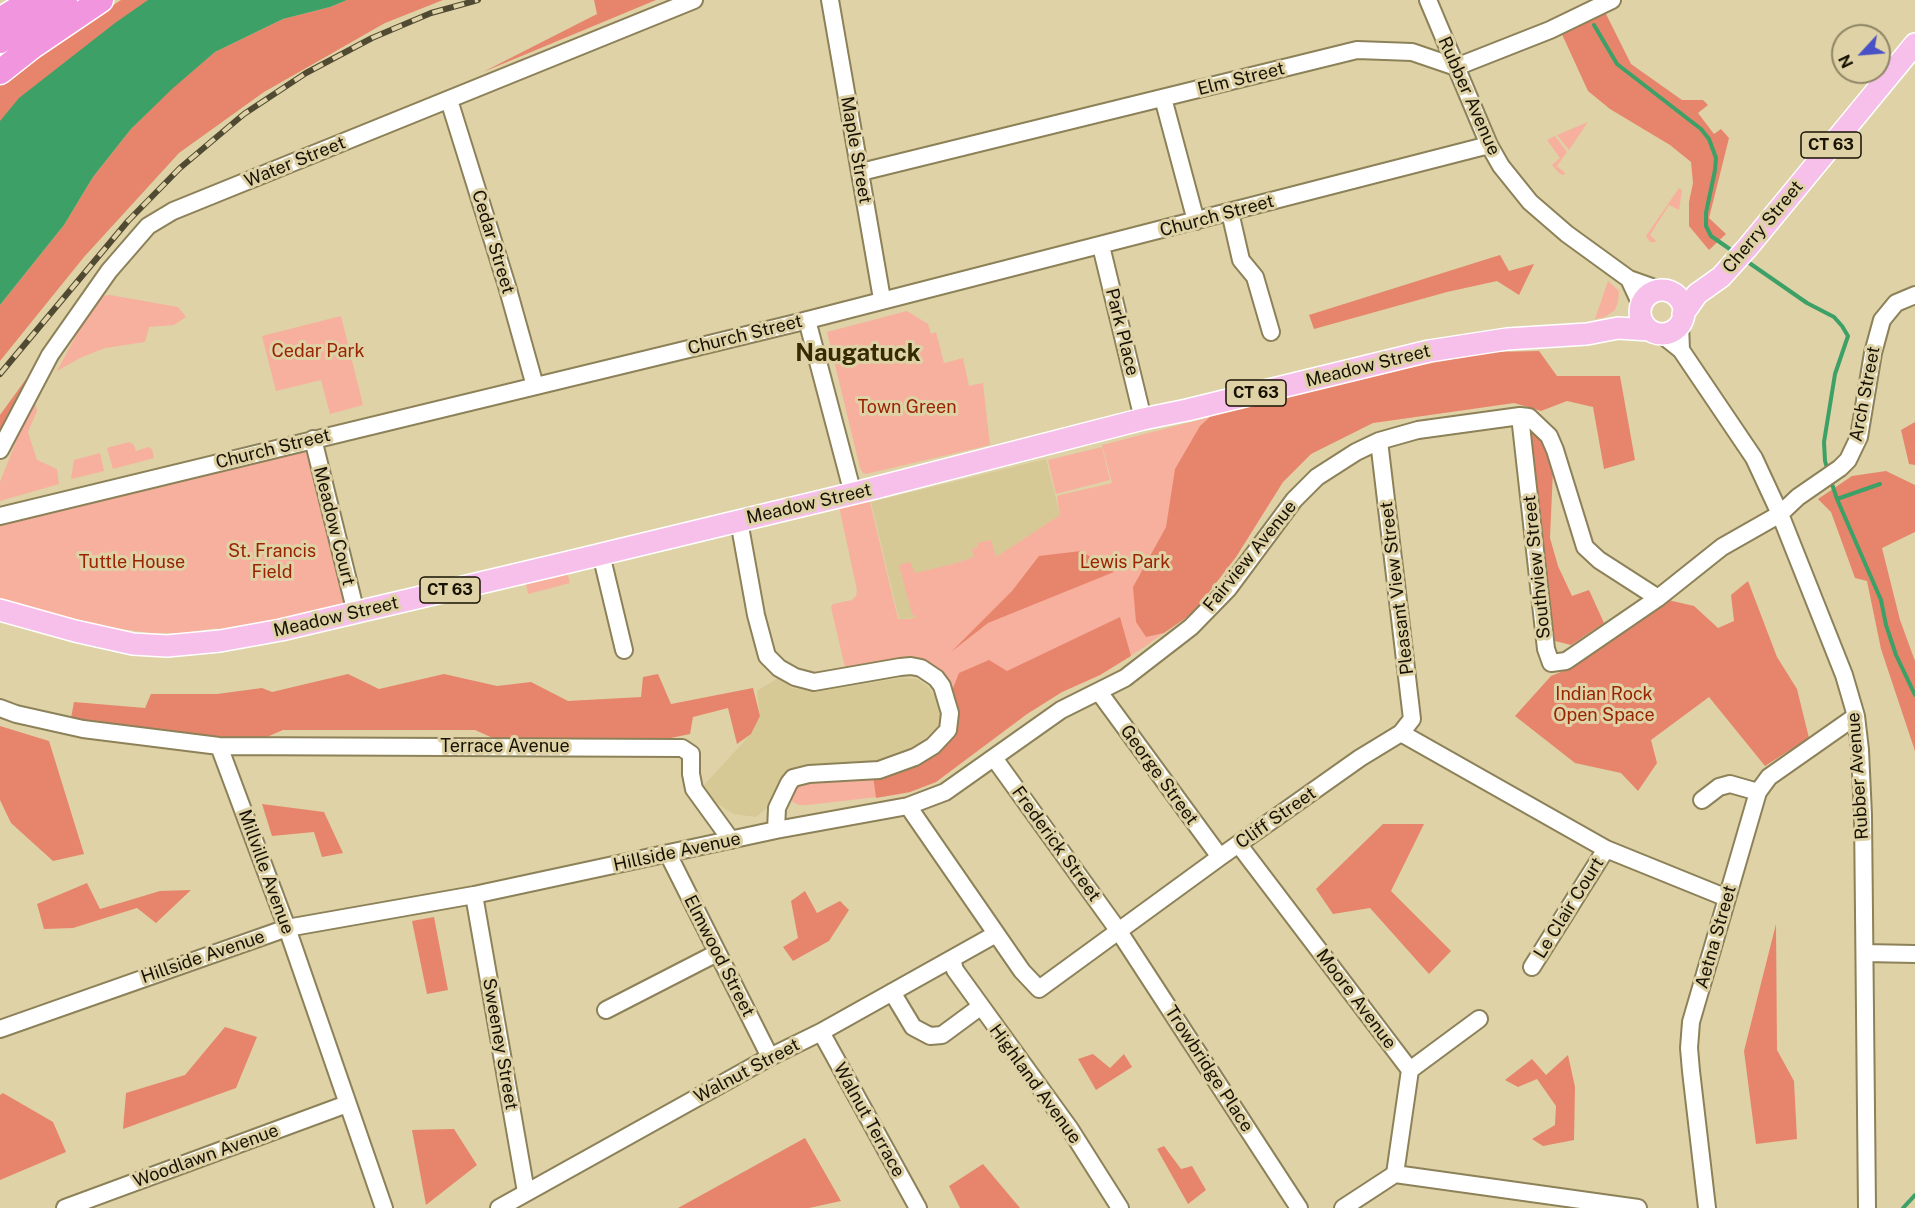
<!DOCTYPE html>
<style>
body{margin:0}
#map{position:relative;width:1915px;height:1208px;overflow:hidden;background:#ded2a6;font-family:"Public Sans",sans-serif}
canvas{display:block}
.north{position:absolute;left:1831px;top:24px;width:60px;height:60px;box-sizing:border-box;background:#ded2a6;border:2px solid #8e8565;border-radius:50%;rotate:244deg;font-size:16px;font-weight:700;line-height:24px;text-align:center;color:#171203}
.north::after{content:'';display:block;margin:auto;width:21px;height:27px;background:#4951c7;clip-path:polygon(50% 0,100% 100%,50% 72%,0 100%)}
</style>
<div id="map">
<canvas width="1915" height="1208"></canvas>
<div class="north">N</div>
</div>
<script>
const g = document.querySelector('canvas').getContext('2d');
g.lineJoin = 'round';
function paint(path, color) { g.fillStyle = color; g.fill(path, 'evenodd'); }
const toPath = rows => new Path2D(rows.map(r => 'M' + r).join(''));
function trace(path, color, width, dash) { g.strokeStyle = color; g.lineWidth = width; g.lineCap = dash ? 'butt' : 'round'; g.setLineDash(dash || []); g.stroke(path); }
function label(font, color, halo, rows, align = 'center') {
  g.font = font + ' "Public Sans",sans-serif'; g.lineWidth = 6; g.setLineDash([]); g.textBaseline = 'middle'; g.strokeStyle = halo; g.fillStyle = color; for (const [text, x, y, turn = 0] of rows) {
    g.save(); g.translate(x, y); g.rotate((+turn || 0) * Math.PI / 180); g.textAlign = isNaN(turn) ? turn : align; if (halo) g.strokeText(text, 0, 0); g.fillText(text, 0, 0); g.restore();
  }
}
paint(toPath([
 [1046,459,1060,515,992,560,939,611,914,618,899,619,871,502],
 [778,678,792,688,815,692,901,678,917,679,928,687,938,701,942,713,941,722,929,740,923,744,887,758,843,766,770,805,756,817,734,814,714,802,703,786,751,734,760,716,757,691]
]), '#d6c995');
paint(toPath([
 [1588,122,1569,150,1557,135],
 [1555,136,1567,152,1557,166,1565,173,1564,175,1560,174,1552,165,1560,158,1547,140],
 [1679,188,1682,190,1679,210,1669,205,1650,235,1657,242,1650,242,1646,236],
 [1608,281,1619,291,1618,302,1615,310,1605,317,1595,319],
 [110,295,178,307,186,317,174,325,149,327,145,342,105,348,80,358,57,371,89,311,100,296],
 [907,311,928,324,931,334,936,332,944,363,963,358,969,386,983,383,990,445,866,474,863,473,860,468,827,332],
 [341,316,363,405,330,414,321,380,276,391,262,336],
 [1494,354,1514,403,1373,423,1349,432,1311,454,1283,482,1236,557,1192,612,1146,646,1100,675,1062,692,1027,714,936,782,910,792,895,795,807,805,799,805,793,802,790,796,794,784,873,775,946,743,957,725,956,712,935,672,846,672,831,607,833,604,852,600,856,596,857,590,837,497,867,490,898,619,909,619,917,617,912,614,899,565,910,562,915,573,953,564,974,557,972,549,978,547,977,543,991,540,996,557,1060,515,1057,497,1060,495,1112,483,1102,445,1446,356],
 [34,396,37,411,28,432,37,460,57,469,59,484,0,501,0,482],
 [313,438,356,613,220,641,217,628,184,633,150,633,78,623,0,604,0,522],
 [129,442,134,445,136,451,148,447,152,449,154,458,113,469,107,448],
 [1102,447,1110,480,1056,494,1048,460],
 [100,453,104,471,71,479,74,460],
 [567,573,570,583,528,594,526,584]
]), '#f7b09e');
paint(toPath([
 [121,0,149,0,0,128,0,84,50,46],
 [347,0,443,0,385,23,264,92,179,153,84,257,0,361,0,305,64,225,93,177,131,129,171,89,215,52,283,19,330,7],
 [594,0,656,0,483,72,597,14],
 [1604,10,1631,64,1682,100,1703,100,1708,105,1698,113,1714,134,1721,129,1729,138,1709,218,1726,234,1709,250,1689,226,1689,202,1693,183,1691,162,1670,145,1610,109,1588,91,1560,30],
 [1500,255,1509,271,1534,264,1519,295,1497,281,1447,292,1314,329,1309,315],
 [1539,351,1557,376,1620,376,1635,460,1604,469,1593,407,1567,401,1541,411,1514,403,1373,423,1311,454,1283,482,1236,557,1193,613,1164,633,1146,637,1136,622,1133,587,1166,527,1175,469,1200,426,1212,415,1422,365,1495,352],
 [29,375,0,437,0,415],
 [1915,422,1915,465,1909,464,1901,430],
 [1531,432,1542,437,1553,470,1550,538,1558,566,1572,596,1589,590,1604,623,1571,645,1555,641,1542,545],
 [1886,471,1915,485,1915,532,1882,548,1900,620,1915,661,1915,751,1881,649,1867,581,1855,578,1831,512,1818,499,1852,476],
 [1081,551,1114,572,988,623,951,652,1012,591,1039,556],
 [1748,581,1777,657,1797,689,1809,738,1765,766,1709,697,1651,740,1657,763,1638,791,1621,773,1575,763,1515,716,1551,676,1571,668,1612,641,1668,600,1694,606,1718,628,1734,621,1731,595],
 [1120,617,1131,656,1100,675,1062,692,1027,714,936,782,910,792,876,798,873,775,944,745,957,725,951,693,959,673,989,660,1007,671],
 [348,674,379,689,444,674,497,686,531,682,568,701,641,697,643,677,658,674,671,704,753,688,760,716,751,734,737,744,728,708,693,717,690,734,661,740,591,741,495,739,475,730,283,730,260,740,211,736,71,718,74,702,145,708,151,694,217,694,262,688,272,692],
 [0,726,49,741,84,854,53,861,11,823,0,800],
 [262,804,324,812,343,853,322,857,314,832,272,836],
 [1383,824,1424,824,1391,891,1451,951,1429,974,1370,908,1333,914,1316,889],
 [87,883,100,909,160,891,191,890,156,923,137,908,73,928,44,929,37,904],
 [805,891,817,913,840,901,849,910,829,941,793,961,783,947,798,938,791,901],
 [434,917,448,990,427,994,412,921],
 [1776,924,1777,1050,1794,1081,1797,1139,1756,1144,1744,1051],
 [225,1027,257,1037,236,1088,123,1129,126,1093,185,1075],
 [1093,1054,1110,1068,1124,1054,1132,1067,1096,1090,1078,1059],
 [1568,1055,1575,1087,1574,1140,1543,1146,1532,1139,1555,1125,1556,1106,1537,1079,1518,1087,1505,1080,1532,1059,1546,1075],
 [3,1093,53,1122,66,1152,0,1180,0,1095],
 [454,1129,477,1165,426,1205,412,1130],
 [805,1138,841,1201,809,1208,678,1208],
 [1164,1146,1181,1169,1192,1166,1206,1190,1188,1204,1157,1149],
 [983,1164,1020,1208,960,1208,949,1186]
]), '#e7856c');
paint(toPath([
 [148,0,347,0,330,7,283,19,215,52,172,89,131,129,93,177,64,225,0,305,0,121,19,98,115,23]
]), '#3da067');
trace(toPath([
 [1594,25,1617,64,1701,129,1709,139,1716,158,1715,170,1706,213,1706,226,1711,236,1734,252],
 [1745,260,1807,303,1834,317,1842,326,1848,336,1835,374,1824,442,1825,461,1828,471],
 [1831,481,1837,499,1881,600,1886,625,1896,655,1915,695],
 [1837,499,1880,484],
 [1903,1208,1915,1195]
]), '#3da067', 4);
const minor = toPath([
 [830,0,882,299],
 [1428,0,1489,145,1501,166,1530,202,1567,234,1629,279,1660,290],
 [1163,98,1196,221],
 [449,100,507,286,535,386],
 [861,172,1357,50,1412,52,1456,67,1550,30,1612,0],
 [1230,212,1241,260,1255,277,1271,332],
 [1101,246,1143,419],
 [1629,279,1641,305],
 [807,320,853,494],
 [1680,324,1681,350],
 [1661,334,1681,350,1754,458,1780,514,1844,675,1856,716,1860,750,1863,815,1867,1208],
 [1520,416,1546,649,1551,663,1566,661,1658,598,1722,547,1780,514,1798,497,1840,468,1848,460,1859,437,1873,353,1882,320,1896,303,1915,295],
 [313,439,356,613],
 [0,450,50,355,109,271,148,226,173,211,694,0],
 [0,516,796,323,1489,145],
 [601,554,624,650],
 [1099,692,1220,857],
 [0,708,16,714,83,729,219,746,682,748,691,754,691,774,694,789,731,840],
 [1401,733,1606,849,1727,898],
 [219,746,287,928,384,1208],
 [994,758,1118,930,1299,1208],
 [1702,800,1719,787,1730,784,1758,792],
 [908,806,1022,971,1039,989,1220,857,1360,758,1401,733,1412,719,1379,441],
 [776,830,908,806,945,792,1061,710,1125,678,1191,627,1228,589,1294,500,1317,477,1356,452,1379,441,1418,430,1520,416,1529,417,1549,436,1555,450,1585,547,1599,560,1658,598],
 [1239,845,1410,1070,1395,1174],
 [668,854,770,1057],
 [474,895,526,1192],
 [1865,953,1915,954],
 [952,959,955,970,1070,1129,1120,1208],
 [1532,967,1606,849],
 [892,992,913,1027,930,1036,942,1035,980,1007],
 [606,1010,717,953],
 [0,1029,287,928,474,895,776,830,777,808,789,783,793,778,809,774,879,770,915,757,933,746,948,730,950,713,942,686,936,678,921,668,911,666,900,667,814,682,795,677,779,668,767,656,756,615,739,521],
 [821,1032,918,1208],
 [1410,1070,1479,1019],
 [65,1208,347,1104],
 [499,1208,770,1057,821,1032,996,934],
 [1343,1208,1395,1174,1638,1208],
 [1707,1208,1691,1071,1689,1048,1691,1022,1758,792,1769,777,1856,716]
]);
const major = toPath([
 '1640 312a22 22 0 1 1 44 0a22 22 0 1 1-44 0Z',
 [1683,314,1697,294,1721,277,1748,247,1915,44],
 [0,610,75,631,133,644,167,646,220,641,281,630,569,562,867,490,1143,419,1187,410,1429,351,1507,339,1587,334,1618,328,1649,330]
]);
const highway = toPath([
 [0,20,32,0],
 [0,41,65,0],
 [0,72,33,46,101,0]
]);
trace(minor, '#8c8158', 20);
trace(major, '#fff', 24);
trace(highway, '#fff', 27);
trace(minor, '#fff', 16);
trace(major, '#f7c0eb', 21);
trace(highway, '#f196de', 24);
const rail = toPath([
 [0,374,128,221,180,168,244,114,306,73,372,38,431,13,478,0]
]);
trace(rail, '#514a32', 6);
trace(rail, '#ded2a6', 4, [11]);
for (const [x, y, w] of [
 [1831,145,60],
 [1256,393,60],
 [450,590,60]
]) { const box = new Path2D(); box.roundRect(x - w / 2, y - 13, w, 26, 4.5); g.fillStyle = '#ded2a6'; g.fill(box); trace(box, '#171203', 1.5); }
label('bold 16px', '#171203', null, [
 ["CT 63",1831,145],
 ["CT 63",1256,393],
 ["CT 63",450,590]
]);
label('18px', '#171203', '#ded2a6', [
 ["Elm Street",1241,79,-14],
 ["Rubber Avenue",1469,96,66],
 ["Maple Street",856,150,80],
 ["Water Street",295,162,-22],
 ["Church Street",1217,216,-15],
 ["Cherry Street",1763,227,-50],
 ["Cedar Street",493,242,73],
 ["Park Place",1122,332,76],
 ["Church Street",745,335,-14],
 ["Meadow Street",1368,366,-14],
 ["Arch Street",1865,394,-79],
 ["Church Street",273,449,-14],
 ["Meadow Street",809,504,-13],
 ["Meadow Court",334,526,76],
 ["Fairview Avenue",1250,556,-51],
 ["Southview Street",1537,567,-96],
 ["Pleasant View Street",1397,588,-97],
 ["Meadow Street",336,617,-13],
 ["Terrace Avenue",505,746],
 ["George Street",1159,775,54],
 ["Rubber Avenue",1858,776,-94],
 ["Cliff Street",1276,818,-35],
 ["Frederick Street",1056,844,54],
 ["Hillside Avenue",677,852,-12],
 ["Millville Avenue",266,872,70],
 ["Le Clair Court",1569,908,-58],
 ["Aetna Street",1716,937,-74],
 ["Elmwood Street",719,956,63],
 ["Hillside Avenue",203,957,-19],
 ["Moore Avenue",1356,999,53],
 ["Sweeney Street",500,1044,80],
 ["Trowbridge Place",1209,1069,57],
 ["Walnut Street",747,1071,-28],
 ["Highland Avenue",1035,1084,54],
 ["Walnut Terrace",869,1120,61],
 ["Woodlawn Avenue",206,1156,-20]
]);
label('18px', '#982402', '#ded2a6', [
 ["Cedar Park",318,351],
 ["Town Green",907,407],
 ["St. Francis",272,551],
 ["Field",272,572],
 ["Tuttle House",132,562],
 ["Lewis Park",1125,562],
 ["Indian Rock",1604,694],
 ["Open Space",1604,715]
]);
label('bold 24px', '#352b01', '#ded2a6', [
 ["Naugatuck",858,354]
]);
</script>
